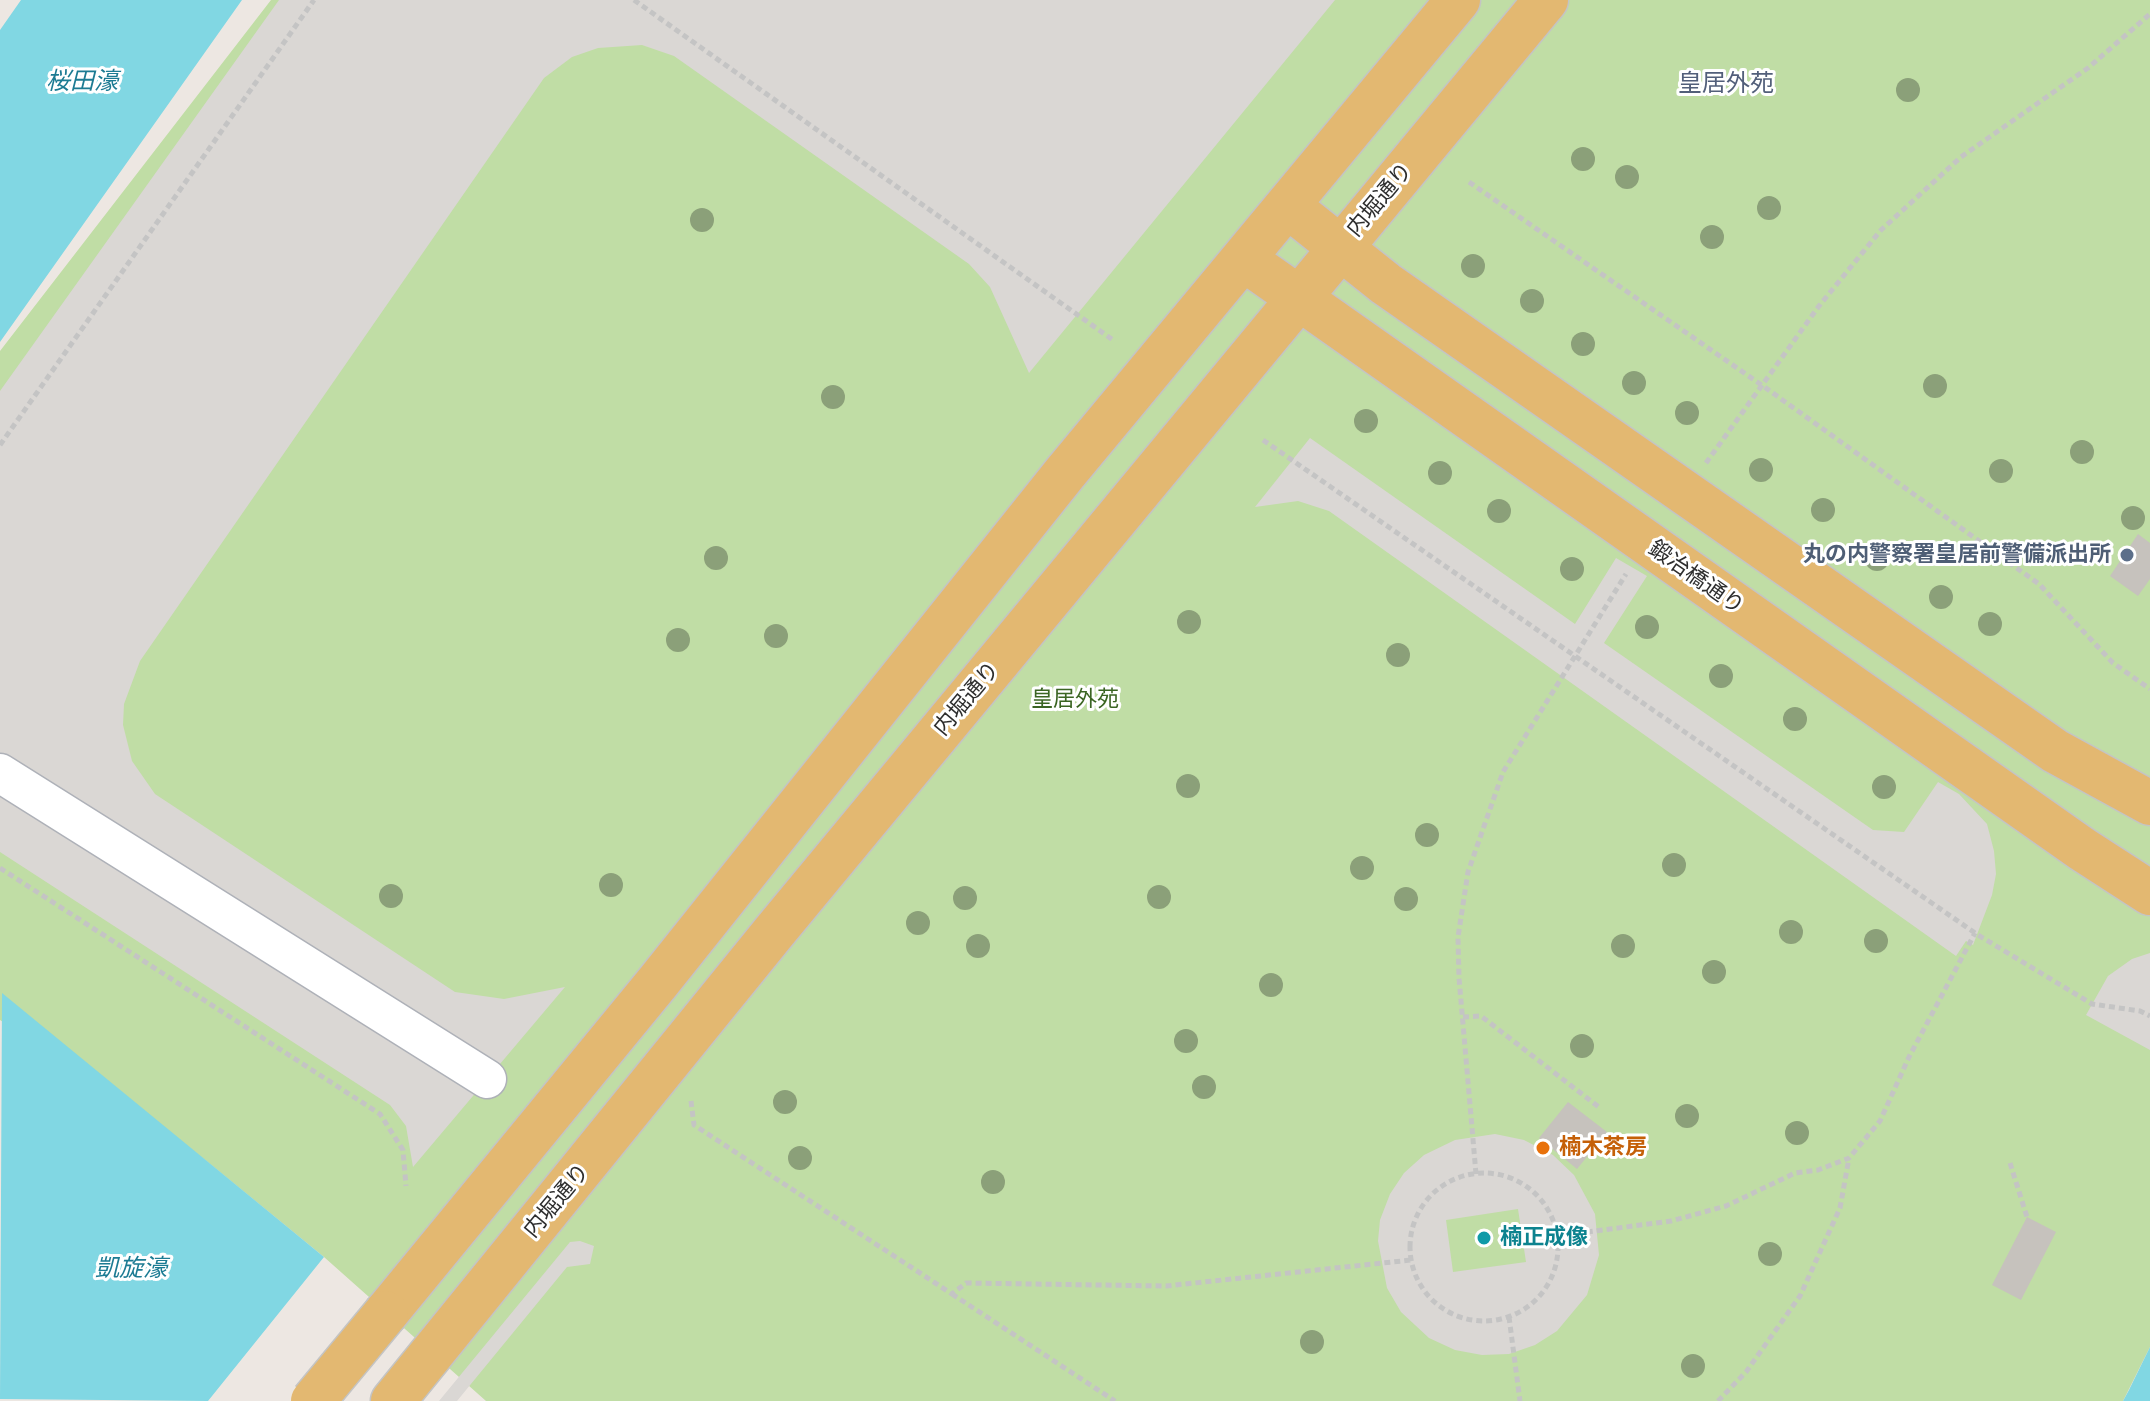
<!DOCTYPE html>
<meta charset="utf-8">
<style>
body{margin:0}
canvas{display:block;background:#ede7e2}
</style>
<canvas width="2150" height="1401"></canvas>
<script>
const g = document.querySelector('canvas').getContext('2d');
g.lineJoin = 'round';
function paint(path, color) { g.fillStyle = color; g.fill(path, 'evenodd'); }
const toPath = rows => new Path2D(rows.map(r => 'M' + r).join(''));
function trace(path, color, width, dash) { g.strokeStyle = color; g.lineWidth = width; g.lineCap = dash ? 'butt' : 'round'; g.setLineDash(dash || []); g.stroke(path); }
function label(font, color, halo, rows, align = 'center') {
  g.font = font + ' "PT Sans Narrow","Noto Sans JP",sans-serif'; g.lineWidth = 6; g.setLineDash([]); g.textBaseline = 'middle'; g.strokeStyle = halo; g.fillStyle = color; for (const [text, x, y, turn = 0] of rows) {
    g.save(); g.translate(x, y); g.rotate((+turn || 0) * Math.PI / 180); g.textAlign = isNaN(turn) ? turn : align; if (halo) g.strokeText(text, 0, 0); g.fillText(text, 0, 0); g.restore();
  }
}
paint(toPath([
 [271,0,2150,0,2150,1347,2123,1401,486,1401,324,1257,204,1159,0,1020,0,351]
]), '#c0dda5');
paint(toPath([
 [279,0,1335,0,1029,373,990,287,969,264,674,56,642,45,598,48,572,57,544,78,140,661,124,704,123,725,132,761,155,794,455,992,504,999,565,987,413,1167,406,1126,390,1105,0,852,0,391],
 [1310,438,1575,624,1616,558,1647,576,1604,643,1873,830,1904,832,1938,782,1959,794,1987,824,1994,851,1996,874,1992,895,1973,945,1966,941,1956,956,1329,511,1298,501,1255,507],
 [2150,953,2150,1050,2086,1015,2108,976,2132,959],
 [1495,1134,1524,1140,1553,1155,1574,1175,1595,1214,1599,1255,1587,1295,1557,1331,1535,1345,1509,1354,1482,1355,1455,1350,1429,1338,1401,1312,1387,1288,1378,1241,1380,1220,1390,1194,1404,1173,1424,1155,1455,1140],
 [1518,1209,1526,1262,1453,1272,1446,1220],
 [580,1241,594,1246,590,1264,567,1267,457,1401,439,1401,570,1242]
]), '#dad7d4');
paint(toPath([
 [21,0,242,0,0,342,0,30],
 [2,993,324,1257,208,1401,0,1399],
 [2150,1347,2150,1401,2123,1401,2129,1390]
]), '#81d7e3');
paint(toPath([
 [2138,534,2150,543,2150,579,2138,596,2110,576],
 [1568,1102,1607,1132,1577,1169,1539,1138],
 [2027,1217,2056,1232,2021,1300,1992,1285]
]), '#c6c2bd');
const minor = toPath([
 [0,773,487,1079]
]);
const major = toPath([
 [1288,206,1386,284,2055,751,2150,803],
 [1245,260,2082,849,2150,893],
 [386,1313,658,982,1065,473,1458,0],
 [393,1401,774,932,1546,0]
]);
trace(minor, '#aeb1b8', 41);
trace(major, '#c4c4c4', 47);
trace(toPath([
 [634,0,1113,340],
 [1469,182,1763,386,2039,584,2113,663,2150,689],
 [1263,440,1978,935,2092,1004,2140,1011,2150,1016],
 [0,445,314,0],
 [1706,463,1819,306,1881,230,1961,157,2088,68,2150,14],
 [0,868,380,1114,403,1150,406,1186],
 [1463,1017,1481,1016,1600,1108],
 [691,1101,694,1125,952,1294,966,1283,1166,1286,1411,1260],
 [2010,1163,2027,1217],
 '1410 1247a74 74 0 1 1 148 0a74 74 0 1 1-148 0Z',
 [1476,1174,1459,978,1458,937,1468,872,1503,772,1626,574],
 [1557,1236,1671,1221,1726,1206,1795,1173,1818,1170,1849,1158,1880,1121,1909,1057,1975,933],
 [952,1294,1115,1401],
 [1509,1317,1520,1401],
 [1718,1401,1746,1372,1800,1296,1840,1208,1849,1158]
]), '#c4c4c4', 5, [6, 4]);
trace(minor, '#fff', 38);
trace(major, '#e3b871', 44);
const majorBridge = toPath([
 [313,1401,386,1313]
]);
trace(majorBridge, '#c4c4c4', 47, []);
trace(majorBridge, '#e3b871', 44);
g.fillStyle = '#8ba079';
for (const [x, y] of [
 [1908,90],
 [1583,159],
 [1627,177],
 [1769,208],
 [702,220],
 [1712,237],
 [1473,266],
 [1532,301],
 [1583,344],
 [1634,383],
 [1935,386],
 [833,397],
 [1687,413],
 [1366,421],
 [2082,452],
 [1761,470],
 [2001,471],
 [1440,473],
 [1823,510],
 [1499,511],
 [2133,518],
 [716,558],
 [1877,559],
 [1572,569],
 [1941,597],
 [1189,622],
 [1990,624],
 [1647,627],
 [776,636],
 [678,640],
 [1398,655],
 [1721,676],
 [1795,719],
 [1188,786],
 [1884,787],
 [1427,835],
 [1674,865],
 [1362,868],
 [611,885],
 [391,896],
 [1159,897],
 [965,898],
 [1406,899],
 [918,923],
 [1791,932],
 [1876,941],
 [978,946],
 [1623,946],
 [1714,972],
 [1271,985],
 [1186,1041],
 [1582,1046],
 [1204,1087],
 [785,1102],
 [1687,1116],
 [1797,1133],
 [800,1158],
 [993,1182],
 [1770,1254],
 [1312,1342],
 [1693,1366]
]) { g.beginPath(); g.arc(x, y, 12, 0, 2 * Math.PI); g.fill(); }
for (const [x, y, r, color] of [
 [2127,555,8,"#5c6f8a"],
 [1543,1148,8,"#e8710a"],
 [1484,1238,8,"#0f9aa8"]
]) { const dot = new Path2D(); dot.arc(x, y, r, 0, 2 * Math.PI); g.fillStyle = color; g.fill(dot); trace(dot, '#fff', 3); }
label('22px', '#2e2e2e', '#fff', [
 ["内堀通り",1380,200,-50],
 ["鍛冶橋通り",1696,578,35],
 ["内堀通り",967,699,-50],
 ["内堀通り",557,1201,-50]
]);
label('bold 22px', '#4e5e75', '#fff', [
 ["丸の内警察署皇居前警備派出所",2111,555]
], 'right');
label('22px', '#3b6523', '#fff', [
 ["皇居外苑",1075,700]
]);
label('bold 22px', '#c56008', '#fff', [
 ["楠木茶房",1559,1148]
], 'left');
label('bold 22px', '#0d838f', '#fff', [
 ["楠正成像",1500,1238]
], 'left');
label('italic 24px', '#1c7b93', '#fff', [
 ["桜田濠",82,82],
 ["凱旋濠",131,1269]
]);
label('24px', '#525f7a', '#fff', [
 ["皇居外苑",1726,84]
]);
</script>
